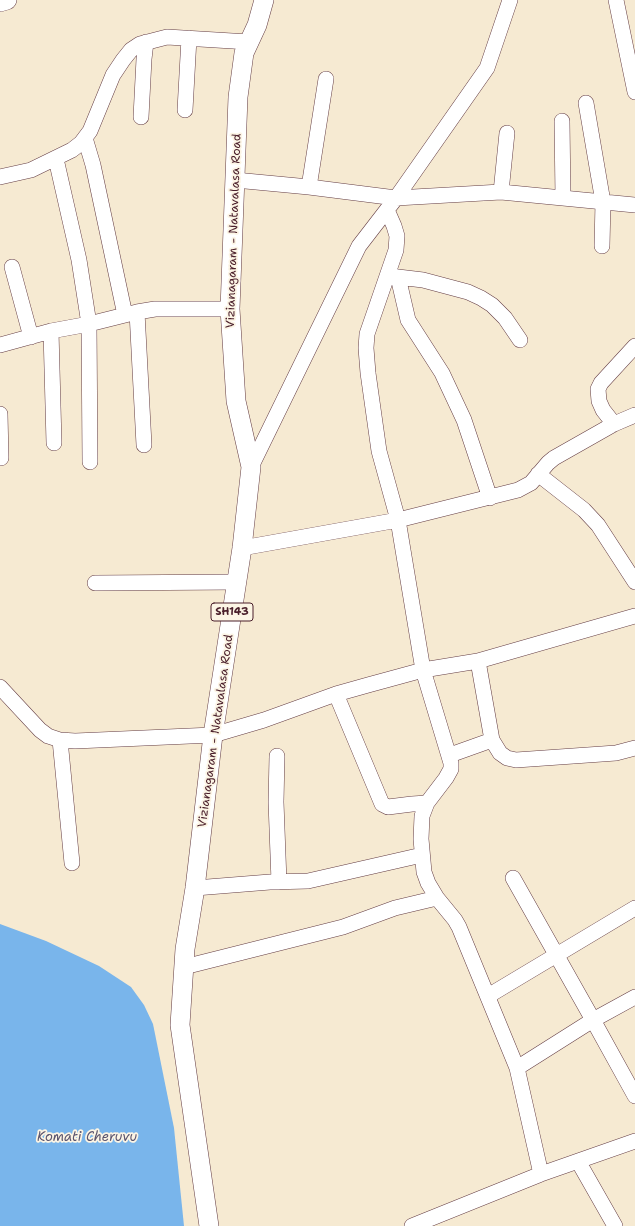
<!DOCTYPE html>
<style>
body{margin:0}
canvas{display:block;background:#f6ead2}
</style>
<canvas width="635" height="1226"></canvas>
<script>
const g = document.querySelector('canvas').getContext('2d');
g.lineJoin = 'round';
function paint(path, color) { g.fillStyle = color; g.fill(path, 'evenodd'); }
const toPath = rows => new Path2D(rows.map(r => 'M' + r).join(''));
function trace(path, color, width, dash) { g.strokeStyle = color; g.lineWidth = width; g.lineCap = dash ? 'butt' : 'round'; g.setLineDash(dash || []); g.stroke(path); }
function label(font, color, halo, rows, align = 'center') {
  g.font = font + ' "Shantell Sans",sans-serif'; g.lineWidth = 3.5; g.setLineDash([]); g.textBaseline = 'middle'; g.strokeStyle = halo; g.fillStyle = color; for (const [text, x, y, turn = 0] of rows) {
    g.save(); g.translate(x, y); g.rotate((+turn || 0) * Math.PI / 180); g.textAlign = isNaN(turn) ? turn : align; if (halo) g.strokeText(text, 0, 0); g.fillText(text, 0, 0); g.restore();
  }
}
paint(toPath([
 [0,924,46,941,99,966,131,987,144,1005,153,1024,174,1128,184,1226,0,1226]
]), '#79b5eb');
const minor = toPath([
 [616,0,635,92],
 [586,103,603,202,602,246],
 [185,110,189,38],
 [141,117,144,59,146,42],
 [562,121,563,198],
 [85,138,93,165,125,315],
 [56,159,79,260,89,324,90,462],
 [0,177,31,170,72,150,81,143,90,131,113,75,123,60,131,50,140,44,167,37,249,42],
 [235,180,309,187,396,198,501,192,635,205],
 [309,187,326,79],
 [501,192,507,133],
 [387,210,394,226,397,236,396,250,367,334,366,348,368,373,379,451,398,520,423,670,451,763,451,769,446,778,427,803,422,816,421,839,424,872,428,883,437,898,455,920,459,927,517,1068,541,1174],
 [12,267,31,337],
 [389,275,398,277,423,280,468,292,481,298,492,305,505,318,520,340],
 [398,277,408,320,442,373,464,420,490,498],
 [137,312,144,445],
 [51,331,54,443],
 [0,345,51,331,89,324,137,312,155,309,230,309],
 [0,414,1,458],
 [614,424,603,410,599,401,598,389,601,383,635,346],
 [251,467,359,246,396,198,487,68,510,0],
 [538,474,584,510,598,525,635,582],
 [242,548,398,520,518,490,531,483,548,463,554,458,614,424,635,415],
 [95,583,237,582],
 [478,661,492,740,500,753,507,758,516,760,602,754,616,753,635,748],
 [0,687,40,730,48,736,60,740,75,741,213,735,264,720,336,694,368,685,423,670,478,661,635,616],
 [336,694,382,804,388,807,412,804,427,803],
 [60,740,72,863],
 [450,755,492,740],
 [277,756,276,802,279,882],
 [513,878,593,1020,635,1096],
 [195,888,270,882,308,881,422,855],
 [184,967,343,927,395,908,437,898],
 [488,996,635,908],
 [517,1068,593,1020,635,997],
 [578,1161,615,1226],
 [412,1226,541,1174,635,1141]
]);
const major = toPath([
 [0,2,7,0],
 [209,1226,180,1025,185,949,195,888,213,735,242,548,251,467,236,401,230,309,238,97,244,53,257,25,264,0]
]);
trace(minor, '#643d44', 16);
trace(major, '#643d44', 20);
trace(minor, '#fff', 15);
trace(major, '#fff', 19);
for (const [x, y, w] of [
 [232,612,42]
]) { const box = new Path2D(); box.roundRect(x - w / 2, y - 9, w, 18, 3); g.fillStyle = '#fcf5e5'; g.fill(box); trace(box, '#4a1f2b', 1); }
label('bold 11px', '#4a1f2b', null, [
 ["SH143",232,612]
]);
label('12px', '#4a1f2b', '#fcf5e5', [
 ["Vizianagaram - Natavalasa Road",234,231,-88],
 ["Vizianagaram - Natavalasa Road",216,731,-82]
]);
label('italic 13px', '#5a546e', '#fcf5e5', [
 ["Komati Cheruvu",87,1138]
]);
</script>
